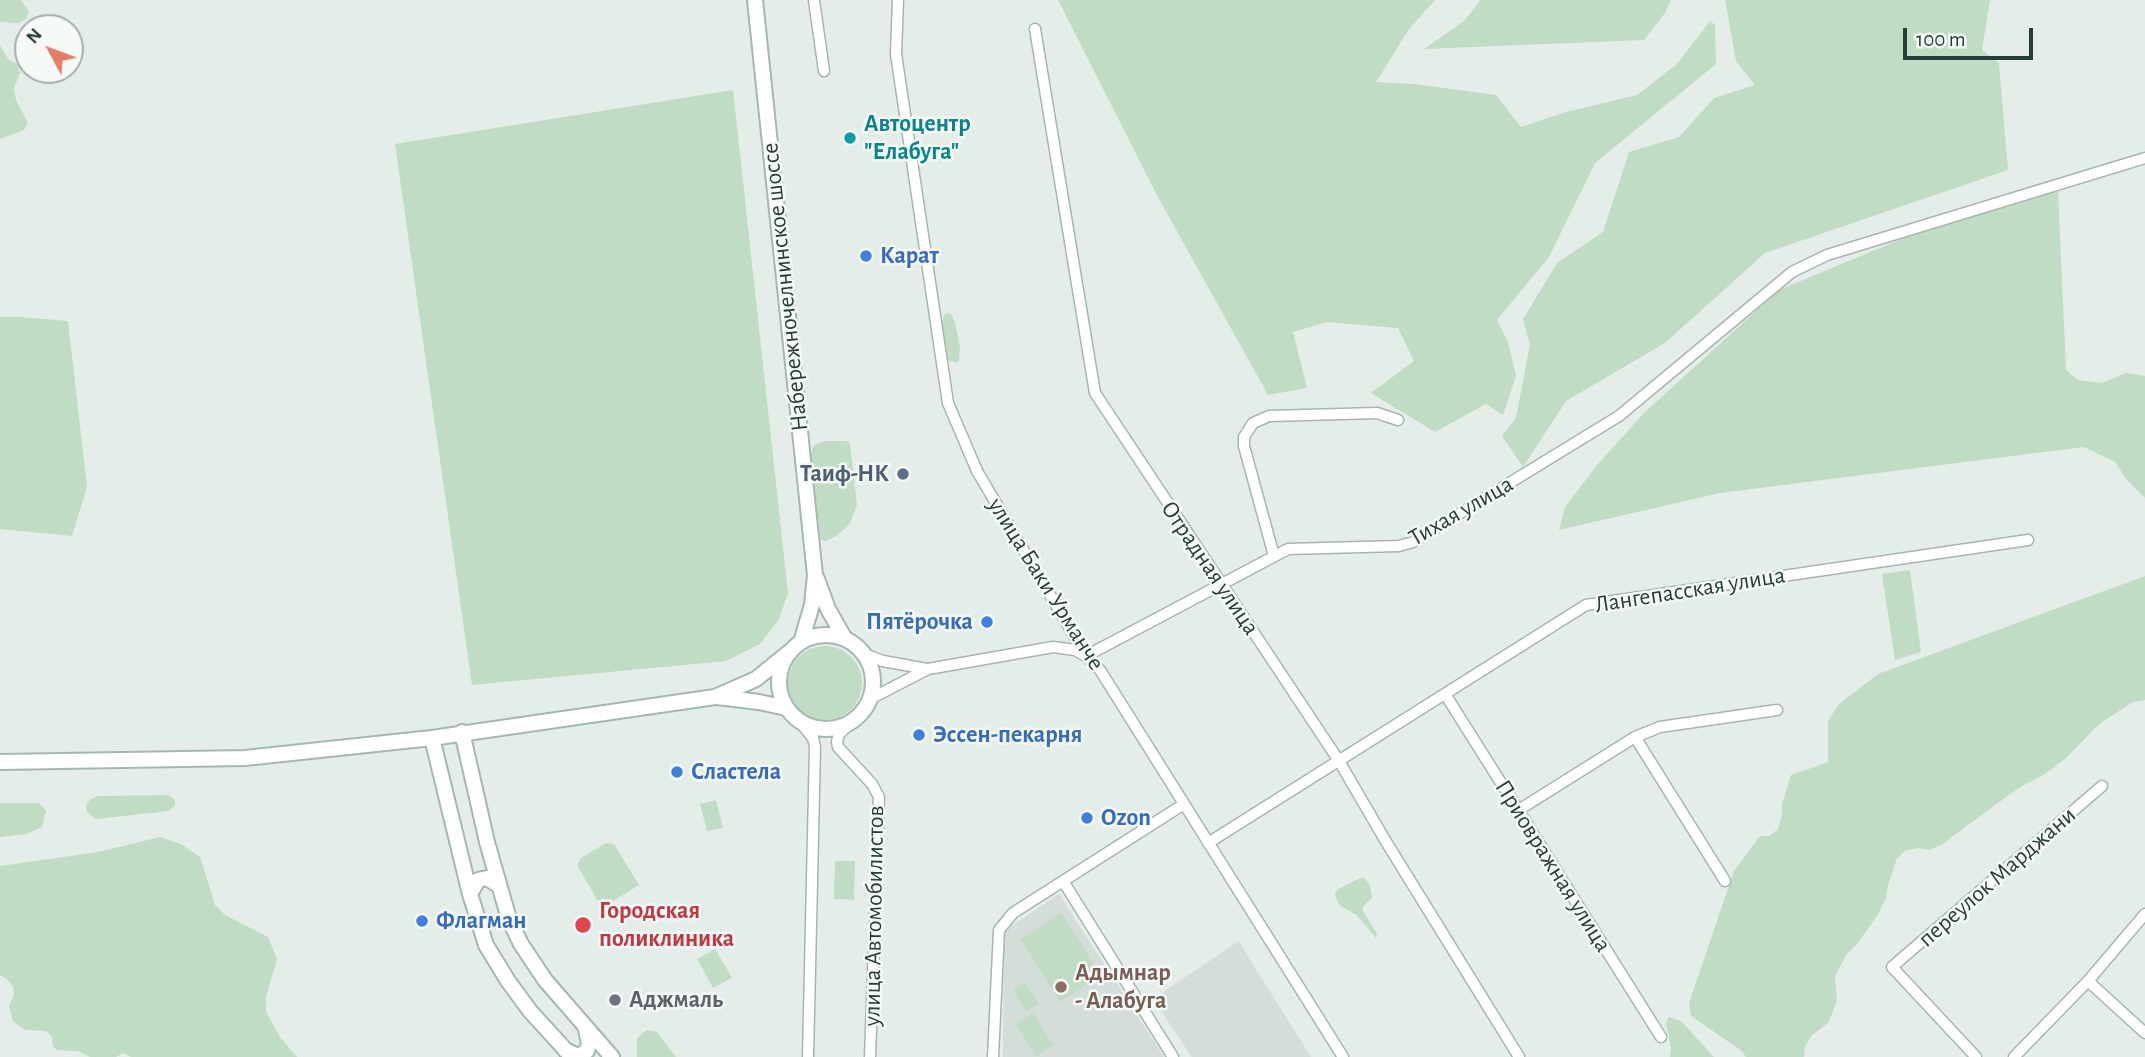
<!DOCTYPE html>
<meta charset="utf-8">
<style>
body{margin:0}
#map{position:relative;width:2145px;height:1057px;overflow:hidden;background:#e5ede9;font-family:"Alegreya Sans",sans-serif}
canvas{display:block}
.north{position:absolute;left:14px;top:14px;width:70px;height:70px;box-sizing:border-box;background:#f6faf7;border:2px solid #a3afa9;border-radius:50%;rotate:311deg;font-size:19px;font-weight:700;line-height:28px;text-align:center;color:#263e35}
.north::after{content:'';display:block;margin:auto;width:24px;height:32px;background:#e67c6a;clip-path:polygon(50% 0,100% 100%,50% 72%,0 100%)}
.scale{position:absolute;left:1903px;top:28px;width:130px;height:32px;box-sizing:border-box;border:4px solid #263e35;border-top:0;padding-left:9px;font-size:21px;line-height:24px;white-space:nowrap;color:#263e35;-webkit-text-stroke:5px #f6faf7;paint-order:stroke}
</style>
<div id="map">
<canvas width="2145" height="1057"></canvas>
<div class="north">N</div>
<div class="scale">100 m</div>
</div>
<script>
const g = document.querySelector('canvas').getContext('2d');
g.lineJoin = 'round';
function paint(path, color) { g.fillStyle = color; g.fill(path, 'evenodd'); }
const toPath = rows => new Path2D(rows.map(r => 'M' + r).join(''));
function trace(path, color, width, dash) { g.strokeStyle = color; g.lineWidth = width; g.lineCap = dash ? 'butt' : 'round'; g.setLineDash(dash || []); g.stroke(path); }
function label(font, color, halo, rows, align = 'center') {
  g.font = font + ' "Alegreya Sans",sans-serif'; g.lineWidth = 5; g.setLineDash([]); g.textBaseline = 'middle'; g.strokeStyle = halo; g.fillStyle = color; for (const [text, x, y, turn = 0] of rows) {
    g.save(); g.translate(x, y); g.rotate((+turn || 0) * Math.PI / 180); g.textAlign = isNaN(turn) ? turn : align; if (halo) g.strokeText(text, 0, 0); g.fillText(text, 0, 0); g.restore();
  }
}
paint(toPath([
 [1059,894,1164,1057,1003,1057,1004,931],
 [1239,941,1255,968,1311,1057,1192,1057,1153,999]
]), '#d4ddd8');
paint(toPath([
 [0,0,21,0,29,12,26,19,19,23,0,22],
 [1058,0,1435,0,1409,29,1376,82,1415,84,1496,95,1521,127,1566,112,1637,95,1677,64,1710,21,1715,25,1716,64,1595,163,1549,257,1497,320,1508,342,1516,376,1503,415,1486,404,1435,432,1371,393,1414,361,1398,328,1327,322,1293,332,1307,388,1268,395,1159,199],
 [1481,0,1671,0,1665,13,1644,40,1424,49,1464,21],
 [1725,0,1990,0,1982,50,1999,63,2008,170,1765,253,1665,343,1566,401,1523,467,1502,436,1516,418,1530,344,1523,319,1557,263,1603,232,1629,152,1679,137,1714,98,1755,85,1736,61],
 [0,45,8,59,17,64,20,73,14,88,16,100,28,123,24,130,0,139],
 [733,90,788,593,779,619,760,644,726,661,472,685,395,144],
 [2058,191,2066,370,2078,380,2102,383,2126,373,2145,376,2145,498,2127,480,2115,462,2084,447,1720,493,1559,530,1565,507,1598,464,1644,413,1779,290,1928,228],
 [947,313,951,314,955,322,960,347,959,360,956,363,948,360,945,352,942,324,944,315],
 [0,317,20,317,68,321,87,487,72,536,0,529],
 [825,441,847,441,850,444,857,505,850,523,838,535,826,541,821,540,820,535,811,453,814,445],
 [1910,570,1921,652,1895,660,1882,574],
 [2145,576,2145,700,2133,702,2099,724,2066,758,2045,774,2017,789,1941,845,1929,850,1918,848,1905,851,1897,858,1888,885,1886,898,1877,916,1857,944,1847,954,1835,976,1837,1000,1829,1022,1811,1036,1805,1046,1804,1057,1746,1057,1742,1051,1691,1016,1689,1003,1734,871,1760,836,1769,836,1778,829,1782,815,1782,804,1791,775,1828,762,1828,721,1839,704,1878,674],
 '788 683a37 37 0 1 1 74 0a37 37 0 1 1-74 0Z',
 [169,795,175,800,175,805,169,811,96,819,87,812,86,805,90,800,97,796],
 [716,800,723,828,707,831,700,804],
 [0,803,39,803,46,811,42,827,26,834,0,837],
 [160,837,181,844,200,857,215,905,225,915,268,937,277,959,266,997,266,1012,280,1037,297,1057,131,1057,123,1053,116,1057,90,1057,78,1051,57,1050,53,1046,52,1037,46,1031,25,1030,13,1021,9,1006,14,995,13,987,7,979,0,975,0,866,98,852],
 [606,843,614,844,639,885,608,904,604,898,598,901,577,865,581,858],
 [835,861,855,861,854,900,834,899],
 [1360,878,1364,878,1370,885,1372,898,1363,906,1363,911,1377,934,1376,938,1357,915,1342,907,1337,901,1335,893,1338,889],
 [1061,913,1101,975,1060,1002,1021,939],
 [715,949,732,978,713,988,697,959],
 [1025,982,1039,1004,1026,1012,1013,990],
 [1033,1013,1053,1045,1036,1056,1016,1024],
 [1669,1017,1681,1021,1714,1057,1670,1057,1671,1048,1666,1023],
 [647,1030,657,1032,676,1057,637,1057,637,1038]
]), '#c0dcc5');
const street = toPath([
 [814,0,824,71],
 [898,0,896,54,948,403,977,471,1086,656,1100,670,1343,1057],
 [1035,29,1095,393,1339,761,1385,840,1519,1057],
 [1274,556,1244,446,1244,437,1253,423,1269,416,1377,413,1398,420],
 [864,654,883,661,927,669],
 [1445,694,1661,1037],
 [870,699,928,669,1053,647,1075,650,1086,656,1288,549,1399,546,1413,542,1619,416,1792,272,1827,255,2145,158],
 [856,718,839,734,837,742,838,747,872,784,879,797,870,1057],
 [799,721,813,738,815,747,808,1057],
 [1635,737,1725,881],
 [1517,811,1635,737,1660,727,1777,710],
 [1208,843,1586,605,2028,540],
 [1063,881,1173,1057],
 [2088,981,2145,1033],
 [993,1057,999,930,1013,913,1184,804],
 [1976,1057,1892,967,2102,786],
 [2014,1057,2088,981,2145,914]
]);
const secondary = toPath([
 [755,0,815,575,812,605,801,642],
 [817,579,828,609,845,639],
 '779 682a47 47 0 1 1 94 0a47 47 0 1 1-94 0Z',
 [717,697,759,702,786,708],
 [462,732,487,842,509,919,521,944,545,980,612,1057],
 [432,738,470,894,486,945,508,981,530,1011,572,1057],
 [0,762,245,758,432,738,715,697,756,679,788,653],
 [470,894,478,880,487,878,498,885],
 [565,1050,578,1056,587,1051,589,1043,586,1030]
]);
trace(street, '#a8b5af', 13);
trace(secondary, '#a5b8af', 18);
trace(street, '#fff', 10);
trace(secondary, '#fff', 14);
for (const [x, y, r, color] of [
 [850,138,7,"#0f9aa8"],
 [866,256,7,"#3f7fe0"],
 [903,474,7,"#5c6f8a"],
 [987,622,7,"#3f7fe0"],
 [919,735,7,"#3f7fe0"],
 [677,772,7,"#3f7fe0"],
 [1087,818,7,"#3f7fe0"],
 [422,921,7,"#3f7fe0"],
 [583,925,9,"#e0444e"],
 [1061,987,7,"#8d6e63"],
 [615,1000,7,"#6b7280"]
]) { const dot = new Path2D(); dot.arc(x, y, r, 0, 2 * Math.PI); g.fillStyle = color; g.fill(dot); trace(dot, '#f6faf7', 2.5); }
label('bold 24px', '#0d838f', '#f6faf7', [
 ["Автоцентр",864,124],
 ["\"Елабуга\"",864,152]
], 'left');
label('bold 24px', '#366cbe', '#f6faf7', [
 ["Карат",880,256],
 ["Пятёрочка",973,622,"right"],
 ["Эссен-пекарня",933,735],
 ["Сластела",691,772],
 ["Ozon",1101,818],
 ["Флагман",436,921]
], 'left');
label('24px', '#263e35', '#f6faf7', [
 ["Набережночелнинское шоссе",785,287,-96],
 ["Тихая улица",1461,511,-30],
 ["Отрадная улица",1210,568,56],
 ["улица Баки Урманче",1046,584,58],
 ["Лангепасская улица",1690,590,-9],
 ["Приовражная улица",1553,866,58],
 ["переулок Марджани",1997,877,-41],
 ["улица Автомобилистов",874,916,-89]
]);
label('bold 24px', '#4e5e75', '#f6faf7', [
 ["Таиф-НК",889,474]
], 'right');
label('bold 24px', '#be3a42', '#f6faf7', [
 ["Городская",599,911],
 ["поликлиника",599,939]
], 'left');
label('bold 24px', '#785e54', '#f6faf7', [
 ["Адымнар",1075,973],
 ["- Алабуга",1075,1001]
], 'left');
label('bold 24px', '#5b616d', '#f6faf7', [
 ["Аджмаль",629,1000]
], 'left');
</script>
